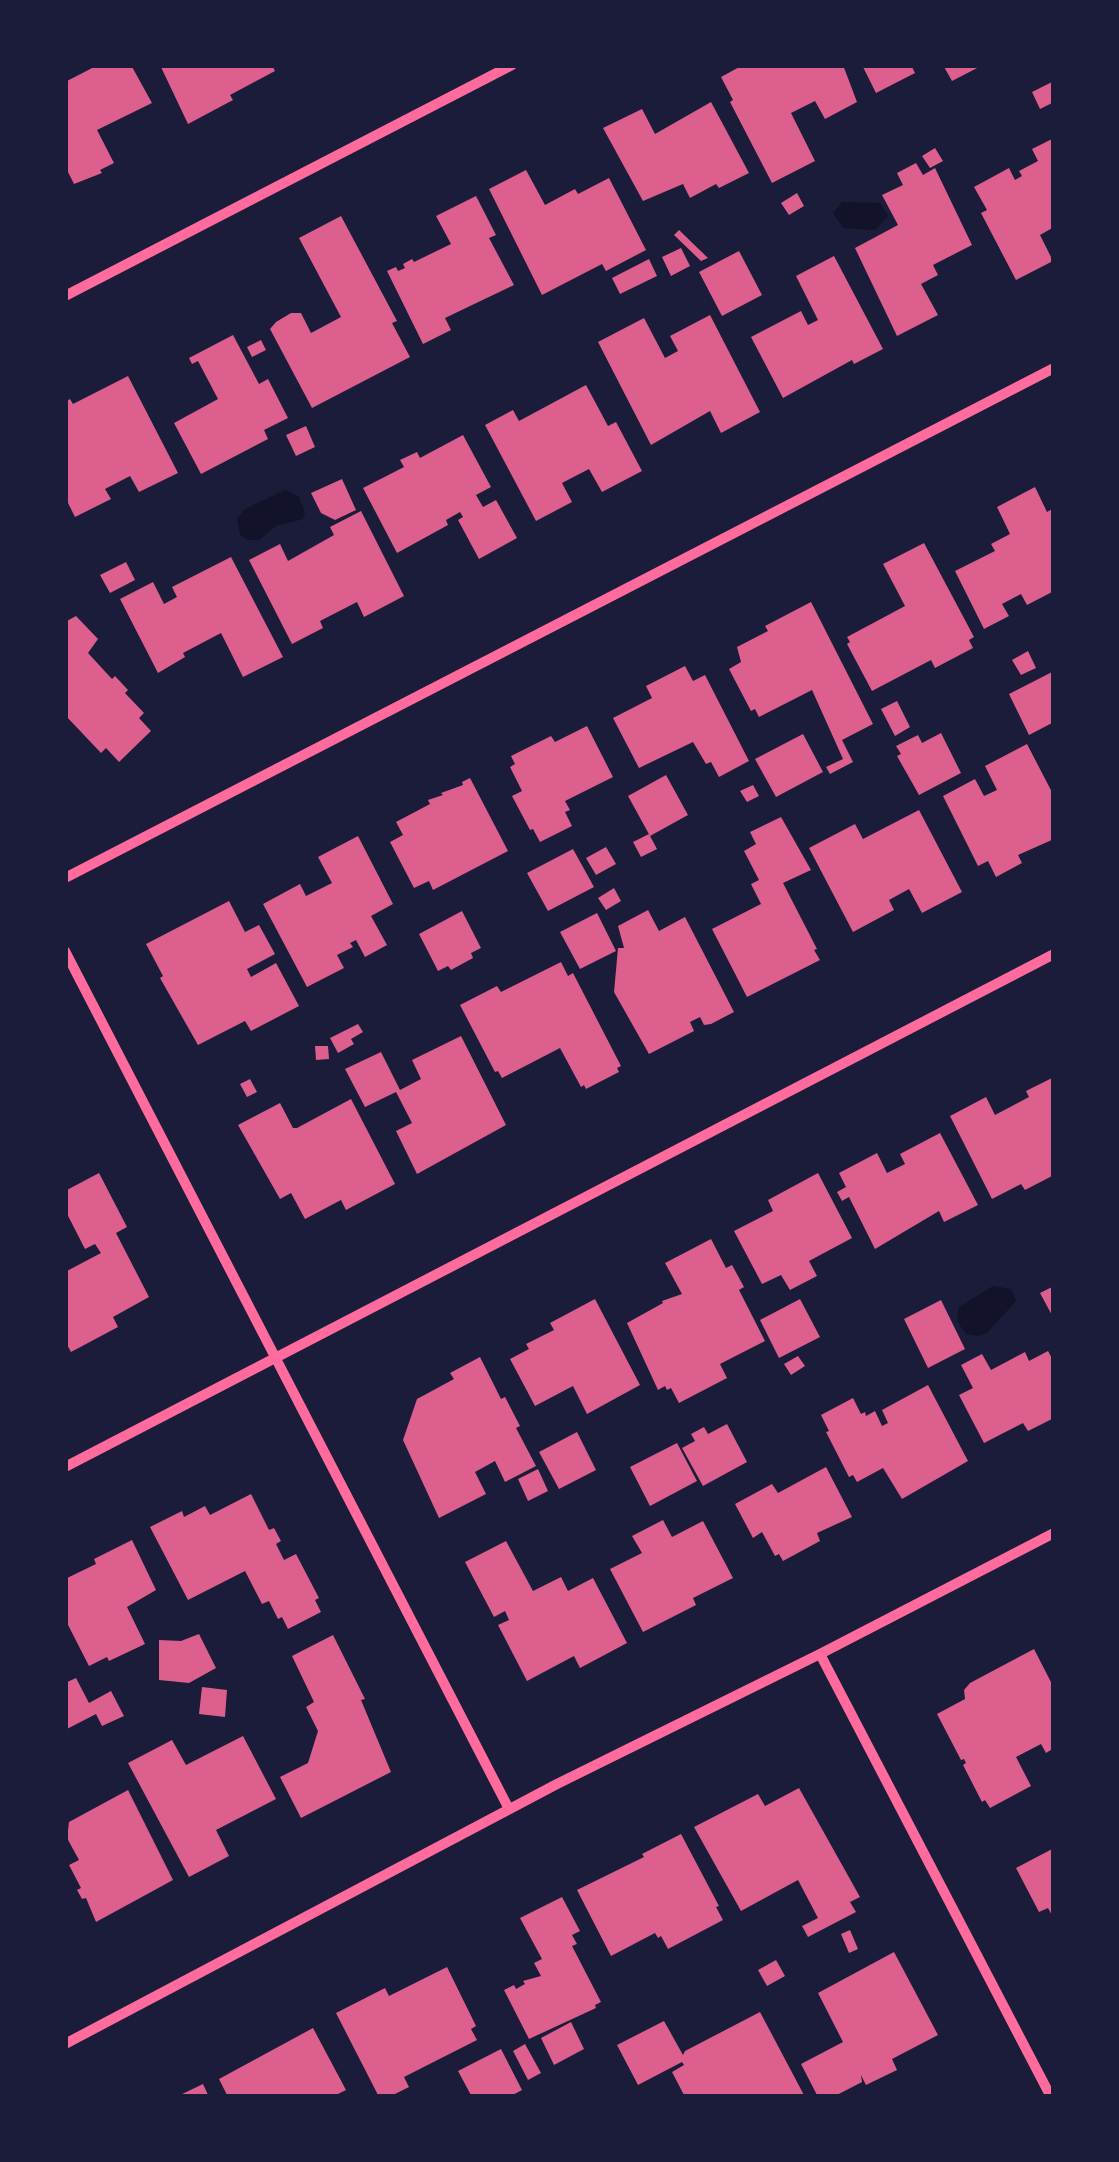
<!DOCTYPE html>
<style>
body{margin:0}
#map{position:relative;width:1119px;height:2162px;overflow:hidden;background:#1b1b3a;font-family:Quicksand,sans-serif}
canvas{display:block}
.frame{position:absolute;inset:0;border:68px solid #1b1b3a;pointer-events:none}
</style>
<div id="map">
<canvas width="1119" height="2162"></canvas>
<div class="frame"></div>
</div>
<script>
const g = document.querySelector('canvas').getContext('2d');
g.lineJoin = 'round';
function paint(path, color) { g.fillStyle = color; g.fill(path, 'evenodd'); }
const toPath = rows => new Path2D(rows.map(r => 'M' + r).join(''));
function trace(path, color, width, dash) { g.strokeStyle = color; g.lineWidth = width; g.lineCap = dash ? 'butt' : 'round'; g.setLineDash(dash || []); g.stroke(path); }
paint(toPath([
 [842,202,880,203,888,216,875,230,843,228,833,213],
 [285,490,298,496,305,512,303,519,276,526,259,540,248,540,240,535,237,519,245,509],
 [993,1286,1011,1289,1016,1301,987,1333,979,1336,966,1334,957,1321,959,1307]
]), '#12122b');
paint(toPath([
 [98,65,131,65,152,103,97,130,114,163,100,170,102,173,74,184,65,166,65,82],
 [160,65,272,65,275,71,230,95,233,100,188,124],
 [743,65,762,65,764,68,770,65,843,65,857,102,825,119,815,101,791,113,815,161,772,183,730,102,733,100,721,77],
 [862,65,911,65,915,73,876,93],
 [943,65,983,65,952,81],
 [1052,82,1054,102,1040,109,1032,92],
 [711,102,749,173,719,188,716,184,690,198,683,184,643,201,603,128,642,109,655,134],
 [1054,138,1054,227,1040,235,1053,261,1016,280,981,213,987,210,974,187,1009,168,1015,180,1022,176,1019,171,1038,161,1032,149],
 [935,148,943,161,930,168,922,156],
 [916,163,923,175,935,168,972,245,933,265,938,275,921,284,938,315,897,336,855,248,898,225,882,195,903,185,897,173],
 [526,170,545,205,575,189,578,194,609,178,646,250,606,271,602,264,542,295,489,189],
 [797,193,804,206,789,215,781,203],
 [476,196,496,235,489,238,514,285,445,318,451,330,423,344,387,271,396,267,398,271,405,268,403,264,412,259,414,262,451,244,436,216],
 [341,216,397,321,392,323,410,357,312,408,270,329,276,322,291,313,301,313,311,333,341,317,299,238],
 [679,230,708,258,701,261,674,235],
 [681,248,690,266,671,276,662,257],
 [739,251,762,295,722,316,699,272],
 [834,256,883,349,854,364,852,360,783,398,751,337,801,311,808,325,818,320,796,276],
 [649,259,657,276,620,294,612,278],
 [710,315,760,412,721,433,710,411,651,445,598,342,644,318,665,358,678,351,670,336],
 [233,335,259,384,268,379,288,418,264,430,268,439,201,474,174,423,218,399,198,361,192,364,189,358],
 [261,340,266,350,252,357,247,347],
 [128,376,178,473,139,492,130,476,105,489,111,499,75,517,65,497,65,402,70,399,73,404],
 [586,385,608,426,616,422,642,471,602,492,589,469,562,483,572,502,536,521,485,425,513,410,519,421],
 [306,426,315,447,296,456,286,435],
 [463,435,491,487,476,495,483,507,496,500,517,538,479,559,458,520,463,517,460,512,446,520,448,525,397,553,363,488,404,467,400,460,417,452,420,458],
 [342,479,356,510,335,520,321,513,311,493],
 [1035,487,1047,512,1054,508,1054,591,1027,605,1021,594,1002,604,1009,616,984,629,955,571,995,551,991,544,1010,534,997,507],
 [361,511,404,596,364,617,357,602,320,621,323,628,292,644,249,560,280,544,288,561,334,535,330,527],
 [924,543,974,637,969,640,973,648,935,668,931,660,872,691,847,644,850,642,847,637,905,606,883,564],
 [231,557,283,657,243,677,221,633,183,653,185,657,158,673,120,599,153,582,164,604,177,597,172,587],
 [126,562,135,580,110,593,100,575],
 [811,602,873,724,842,740,853,762,830,774,826,767,843,759,812,690,759,717,755,709,751,711,729,669,741,662,737,647,768,631,765,626],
 [76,616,98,639,88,653,112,679,115,676,128,690,125,693,144,713,139,718,151,731,119,762,106,748,101,753,65,715,65,622],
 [1028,651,1036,668,1021,675,1012,660],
 [685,666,693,681,705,675,749,761,719,777,711,762,706,764,693,742,639,768,613,718,652,698,646,686],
 [1054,671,1054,722,1029,735,1009,694],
 [897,701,910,727,895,736,881,709],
 [587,726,613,777,565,801,570,810,565,812,572,826,540,842,533,829,530,830,512,796,522,791,510,767,515,764,511,756,551,736,555,742],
 [941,733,961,773,919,795,897,756,901,754,896,746,918,735,922,743],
 [803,734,823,772,776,797,755,759],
 [1027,744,1054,796,1054,839,1018,855,1022,863,996,877,988,861,978,866,943,796,975,779,984,796,997,790,985,766],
 [666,775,688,815,650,836,628,796],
 [470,778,508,851,433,890,429,881,414,888,390,842,403,835,396,822,430,804,428,800,443,795,441,793,463,785,462,782],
 [753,785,759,796,747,802,740,791],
 [919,810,962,892,922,913,909,889,889,900,894,910,853,932,809,848,855,824,863,839],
 [781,817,811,870,783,883,817,949,814,950,820,960,747,997,712,929,761,904,751,884,759,880,744,851,756,844,750,832],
 [649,834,657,849,641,857,633,842],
 [358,836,393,904,371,916,387,945,365,957,356,940,350,943,353,947,337,955,344,968,307,987,263,904,300,884,306,896,332,883,318,857],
 [606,847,616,864,596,875,586,858],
 [573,849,594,887,548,911,527,873],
 [614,888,621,901,606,910,598,898],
 [229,901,245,932,259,925,275,954,247,969,251,977,276,963,299,1006,251,1031,245,1021,198,1045,160,978,163,976,146,944],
 [648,910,659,931,685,917,734,1012,711,1024,704,1025,700,1017,690,1022,694,1031,649,1054,614,992,618,948,624,948,618,926],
 [462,911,481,948,471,953,473,958,451,970,448,966,438,971,419,934],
 [597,913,616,951,580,969,560,932],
 [561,962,568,976,573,973,621,1066,617,1068,619,1072,586,1089,584,1085,581,1087,560,1048,502,1078,498,1071,495,1072,460,1005,497,986,501,992],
 [358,1024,363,1032,351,1039,354,1044,338,1053,330,1038],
 [461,1036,506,1125,417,1174,396,1131,412,1123,396,1092,365,1107,345,1069,381,1052,400,1090,421,1079,412,1060],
 [315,1046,328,1046,329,1059,316,1060],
 [1054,1077,1051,1160,1054,1175,1025,1190,1021,1184,992,1199,950,1116,986,1097,995,1115,1029,1097,1026,1091],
 [250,1079,257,1092,247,1097,240,1084],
 [351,1099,395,1184,346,1210,341,1200,305,1219,291,1193,280,1199,238,1125,280,1103,293,1128,297,1128],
 [940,1133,978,1205,944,1222,939,1211,875,1249,849,1197,842,1201,837,1192,846,1187,839,1173,877,1153,887,1173,905,1164,900,1154],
 [99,1173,127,1227,116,1233,149,1297,113,1317,118,1327,71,1352,65,1341,65,1272,101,1253,95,1244,85,1249,65,1210,65,1191],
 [818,1173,852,1238,809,1261,817,1276,790,1290,781,1275,762,1284,734,1231,773,1211,768,1200],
 [711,1239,726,1268,732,1265,744,1287,739,1290,765,1341,720,1364,727,1378,679,1403,671,1388,667,1390,665,1386,658,1390,627,1323,663,1303,662,1301,682,1294,665,1263],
 [1054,1286,1054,1319,1040,1293],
 [595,1299,640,1385,587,1414,573,1386,535,1406,510,1359,529,1349,526,1344,554,1330,550,1323],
 [800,1299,820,1337,779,1358,760,1320],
 [941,1300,965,1349,928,1368,904,1319],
 [1048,1351,1054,1362,1054,1418,1028,1431,1023,1423,984,1443,959,1395,973,1388,961,1365,982,1354,991,1370,1025,1352,1029,1361],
 [798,1356,805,1366,791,1375,784,1364],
 [480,1357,501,1399,505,1397,520,1426,516,1428,536,1466,505,1482,495,1461,475,1472,486,1494,439,1518,403,1440,417,1399,454,1379,450,1373],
 [928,1385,968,1461,902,1499,883,1468,857,1482,853,1475,849,1477,826,1432,829,1431,821,1415,853,1398,861,1414,865,1412,866,1416,875,1411,882,1426,888,1423,882,1410],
 [727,1424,747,1462,703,1486,682,1448,695,1441,691,1434,704,1427,708,1434],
 [577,1432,596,1470,559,1489,539,1452],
 [677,1443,697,1481,650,1506,630,1467],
 [826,1467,852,1517,817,1533,820,1541,783,1561,779,1554,775,1556,762,1532,753,1538,735,1504,772,1484,778,1493],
 [538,1469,548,1491,528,1501,518,1479],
 [251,1494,269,1530,274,1528,281,1541,276,1544,284,1560,296,1554,319,1598,315,1600,321,1612,288,1629,282,1617,278,1619,269,1601,262,1604,245,1571,188,1600,150,1527,182,1511,184,1517,205,1506,210,1515],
 [663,1520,672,1537,703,1521,733,1578,693,1598,696,1605,643,1632,610,1569,642,1553,632,1536],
 [132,1540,156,1590,127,1607,145,1644,109,1661,107,1657,89,1666,65,1619,65,1579,96,1564,94,1559],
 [506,1541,533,1591,561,1577,568,1591,593,1578,627,1643,580,1668,574,1656,527,1681,498,1625,509,1620,505,1611,494,1617,465,1562],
 [199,1634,216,1668,189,1683,159,1680,159,1640,181,1641],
 [333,1635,365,1699,361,1700,391,1772,301,1818,280,1777,308,1763,318,1731,306,1707,314,1702,292,1656],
 [1034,1649,1054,1688,1054,1748,1046,1753,1041,1744,1016,1757,1031,1786,990,1808,985,1800,982,1802,963,1765,966,1763,964,1759,961,1760,937,1714,965,1699,964,1690,970,1683],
 [76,1678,89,1703,111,1691,124,1716,102,1726,96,1714,65,1730,65,1683],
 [202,1687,227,1690,225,1717,199,1714],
 [243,1736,276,1799,216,1830,229,1856,189,1877,128,1763,172,1740,186,1765],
 [799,1788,860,1897,850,1902,856,1912,808,1937,802,1926,818,1918,798,1880,741,1911,694,1827,758,1794,765,1806],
 [128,1790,173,1880,96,1922,86,1898,82,1899,77,1890,81,1888,69,1865,79,1860,67,1838,69,1822],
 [681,1834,719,1906,716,1907,723,1920,668,1949,661,1936,658,1938,655,1933,611,1956,577,1890,644,1857,642,1854],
 [1054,1848,1054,1919,1048,1908,1039,1912,1016,1868],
 [562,1897,580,1931,572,1935,577,1944,572,1946,601,2002,595,2005,596,2008,529,2039,504,1990,514,1985,516,1989,525,1984,523,1981,541,1976,534,1963,542,1959,520,1918],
 [850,1930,858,1949,849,1953,841,1934],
 [894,1952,938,2035,892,2059,897,2070,866,2085,861,2075,862,2082,833,2097,818,2097,801,2064,843,2042,818,1993],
 [776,1960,785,1976,767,1986,758,1970],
 [447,1967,476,2026,471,2029,477,2040,404,2077,409,2087,389,2097,379,2097,336,2013,385,1988,389,1996],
 [760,2012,805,2097,685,2097,672,2072,684,2065,682,2062,638,2085,617,2045,664,2021,683,2055,685,2051],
 [571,2022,584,2049,554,2065,541,2038],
 [313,2028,346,2090,332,2097,228,2097,219,2079],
 [525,2044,541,2073,528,2080,513,2051],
 [501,2049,522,2090,509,2097,472,2097,458,2071],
 [203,2084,209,2097,176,2097]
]), '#dd5f8e');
trace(toPath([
 [65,296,512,65],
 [65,878,1054,368],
 [65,951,509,1809],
 [65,1467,1054,954],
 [820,1654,1051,2097],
 [65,2044,557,1784,820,1654,1054,1533]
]), '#ff6b9d', 10);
</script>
